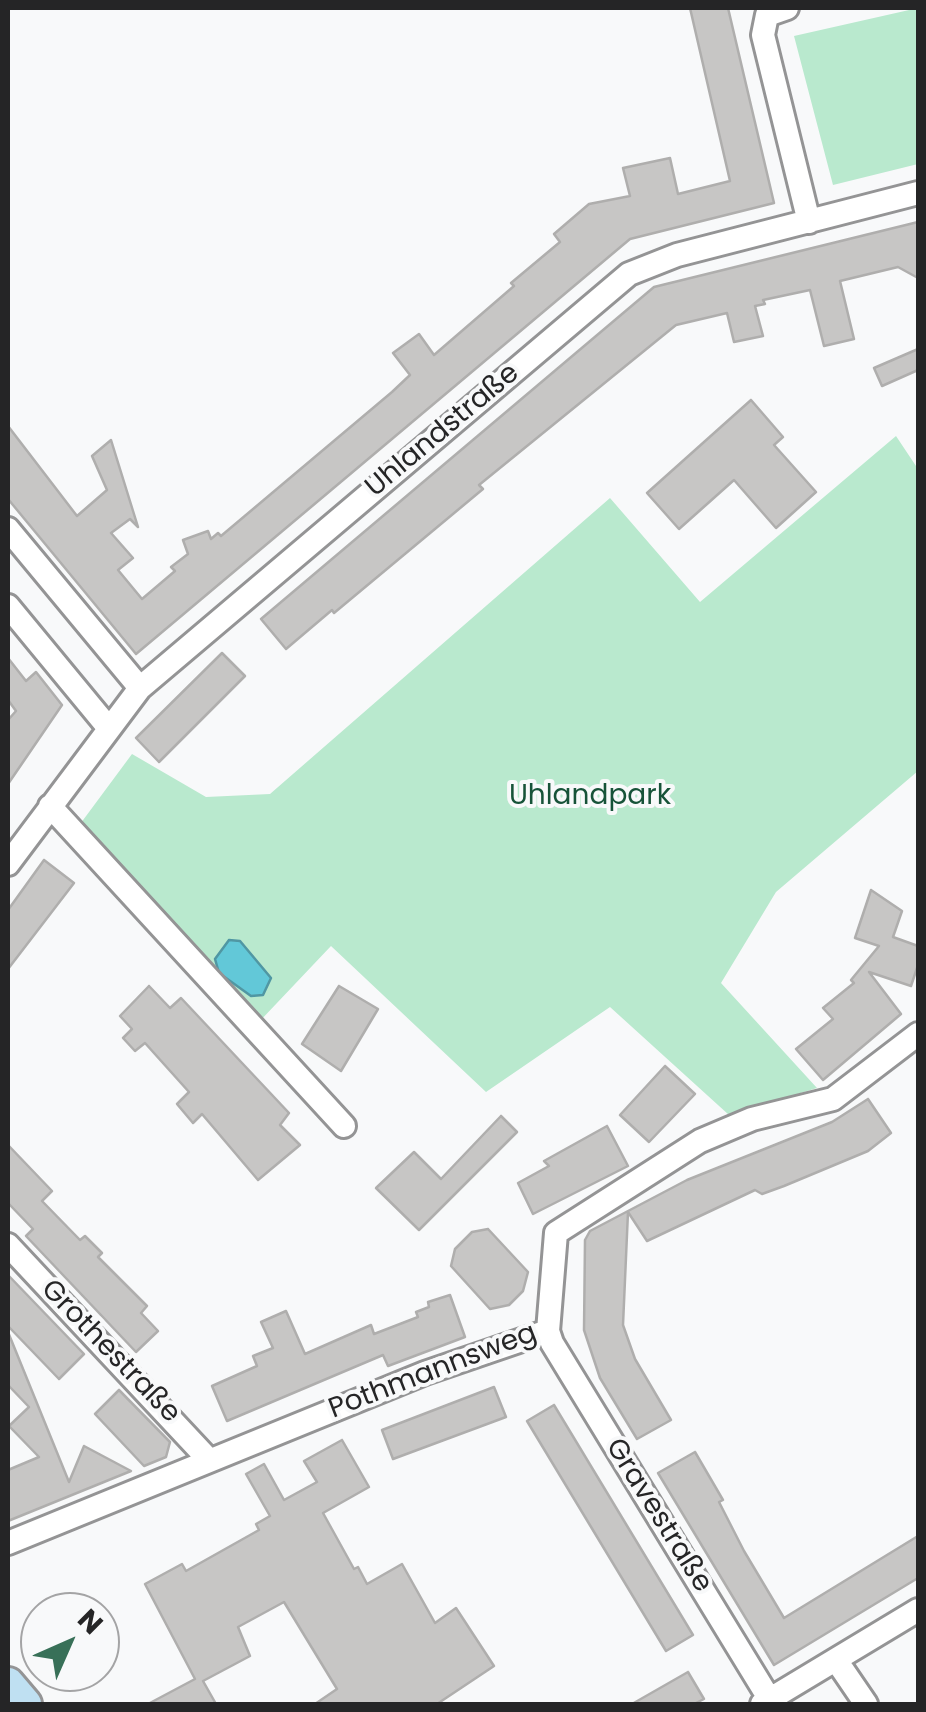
<!DOCTYPE html>
<meta charset="utf-8">
<style>
body{margin:0}
#map{position:relative;width:926px;height:1712px;overflow:hidden;background:#f8f9fa;font-family:Poppins,sans-serif}
canvas{display:block}
.frame{position:absolute;inset:0;border:10px solid #252526;pointer-events:none}
.north{position:absolute;left:20px;top:1592px;width:100px;height:100px;box-sizing:border-box;background:#f8f9fa;border:2px solid #a4a4a5;border-radius:50%;rotate:45deg;font-size:28px;font-weight:700;line-height:40px;text-align:center;color:#252526}
.north::after{content:'';display:block;margin:auto;width:35px;height:45px;background:#387058;clip-path:polygon(50% 0,100% 100%,50% 72%,0 100%)}
</style>
<div id="map">
<canvas width="926" height="1712"></canvas>
<div class="frame"></div>
<div class="north">N</div>
</div>
<script>
const g = document.querySelector('canvas').getContext('2d');
g.lineJoin = 'round';
function paint(path, color) { g.fillStyle = color; g.fill(path, 'evenodd'); }
const toPath = rows => new Path2D(rows.map(r => 'M' + r).join(''));
function trace(path, color, width, dash) { g.strokeStyle = color; g.lineWidth = width; g.lineCap = dash ? 'butt' : 'round'; g.setLineDash(dash || []); g.stroke(path); }
function label(font, color, halo, rows, align = 'center') {
  g.font = font + ' Poppins,sans-serif'; g.lineWidth = 8; g.setLineDash([]); g.textBaseline = 'middle'; g.strokeStyle = halo; g.fillStyle = color; for (const [text, x, y, turn = 0] of rows) {
    g.save(); g.translate(x, y); g.rotate((+turn || 0) * Math.PI / 180); g.textAlign = isNaN(turn) ? turn : align; if (halo) g.strokeText(text, 0, 0); g.fillText(text, 0, 0); g.restore();
  }
}
paint(toPath([
 [918,8,918,164,833,185,794,36],
 [896,436,918,469,918,771,776,892,721,983,817,1088,729,1115,610,1007,486,1092,331,946,258,1023,72,835,132,754,206,797,270,794,610,498,700,602]
]), '#b9e9ce');
const water = toPath([
 [229,940,240,941,271,978,263,995,251,996,219,973,215,959,229,940]
]);
paint(water, '#62c8d8');
trace(water, '#5097a3', 2.5);
const building = toPath([
 [690,8,728,8,774,203,630,239,136,654,8,499,8,426,77,516,107,490,92,456,111,440,138,527,130,519,111,533,133,558,118,570,142,599,175,571,171,567,188,554,183,540,208,531,211,539,218,533,221,536,392,392,410,375,393,353,419,334,434,355,514,286,511,283,560,242,554,234,589,204,630,196,623,168,670,158,678,194,730,181,690,8],
 [918,222,918,278,898,267,840,281,854,339,824,346,810,290,763,300,765,304,755,306,763,336,734,342,727,313,676,325,479,485,483,489,334,613,332,610,286,649,261,619,654,287,918,222],
 [918,349,918,370,882,386,874,368,918,349],
 [751,400,783,437,774,445,816,492,776,528,734,480,679,529,647,493,751,400],
 [222,653,245,676,159,762,136,738,222,653],
 [8,658,26,681,36,672,62,705,8,784,8,720,16,711,8,700,8,658],
 [44,860,74,883,8,969,8,910,44,860],
 [871,890,902,911,893,937,918,946,918,965,911,986,869,972,901,1014,823,1080,796,1049,833,1019,823,1008,854,983,851,980,879,946,855,938,871,890],
 [149,986,170,1008,181,998,289,1113,280,1125,300,1145,258,1180,202,1114,193,1123,177,1104,189,1092,145,1043,135,1051,123,1038,132,1029,120,1016,149,986],
 [339,986,378,1009,341,1071,302,1044,339,986],
 [665,1066,695,1094,649,1142,620,1115,665,1066],
 [868,1099,891,1133,868,1151,784,1186,762,1194,755,1190,647,1241,628,1212,623,1325,635,1359,671,1420,637,1439,600,1378,584,1330,585,1240,590,1231,687,1180,832,1122,868,1099],
 [501,1116,517,1132,419,1230,376,1188,414,1152,441,1179,501,1116],
 [607,1126,628,1166,533,1214,518,1183,549,1166,544,1161,607,1126],
 [8,1145,52,1191,42,1201,80,1240,85,1236,102,1253,98,1257,147,1306,141,1313,158,1331,136,1352,26,1236,33,1229,8,1203,8,1145],
 [488,1229,528,1272,523,1291,509,1305,490,1309,451,1266,455,1249,472,1232,488,1229],
 [8,1275,84,1354,59,1379,8,1326,8,1275],
 [450,1295,465,1337,388,1366,383,1355,227,1421,212,1386,257,1366,253,1356,273,1348,261,1322,286,1311,305,1354,371,1325,374,1334,418,1317,416,1312,429,1307,428,1302,450,1295],
 [8,1332,69,1482,84,1446,131,1471,8,1521,8,1470,39,1457,9,1426,29,1407,8,1385,8,1332],
 [494,1387,506,1417,393,1459,382,1430,494,1387],
 [119,1390,170,1442,166,1457,144,1466,95,1414,119,1390],
 [554,1405,693,1635,666,1651,527,1421,554,1405],
 [342,1440,369,1487,323,1513,354,1569,358,1567,367,1584,402,1564,435,1623,456,1608,494,1666,437,1704,315,1704,337,1689,284,1602,238,1627,250,1656,203,1681,216,1704,148,1704,195,1679,145,1584,182,1564,186,1571,259,1530,256,1524,270,1516,246,1474,264,1464,284,1500,317,1482,304,1461,342,1440],
 [695,1452,723,1500,719,1502,744,1551,784,1618,918,1536,918,1578,774,1665,658,1473,695,1452],
 [688,1672,704,1699,694,1704,632,1704,688,1672]
]);
paint(building, '#c7c6c5');
trace(building, '#afaead', 2.5);
const street = toPath([
 [787,8,767,15,763,35,809,222],
 [8,529,140,688],
 [8,606,107,726],
 [50,806,344,1126],
 [8,864,140,688,629,274,677,255,918,193],
 [8,1245,209,1460],
 [8,1543,425,1373,548,1331],
 [836,1660,866,1704],
 [770,1700,552,1343,548,1331,556,1233,700,1141,752,1119,833,1099,918,1034],
 [762,1704,918,1610]
]);
const secondary = toPath([
 [8,1684,25,1704]
]);
trace(street, '#949495', 28);
trace(secondary, '#949495', 38);
trace(street, '#fff', 22);
trace(secondary, '#bfe0f2', 32);
label('28px', '#252526', '#f8f9fa', [
 ["Uhlandstraße",443,431,-40],
 ["Grothestraße",110,1352,46],
 ["Pothmannsweg",433,1372,-21],
 ["Gravestraße",658,1516,58]
]);
label('28px', '#175339', '#f8f9fa', [
 ["Uhlandpark",590,797]
]);
</script>
